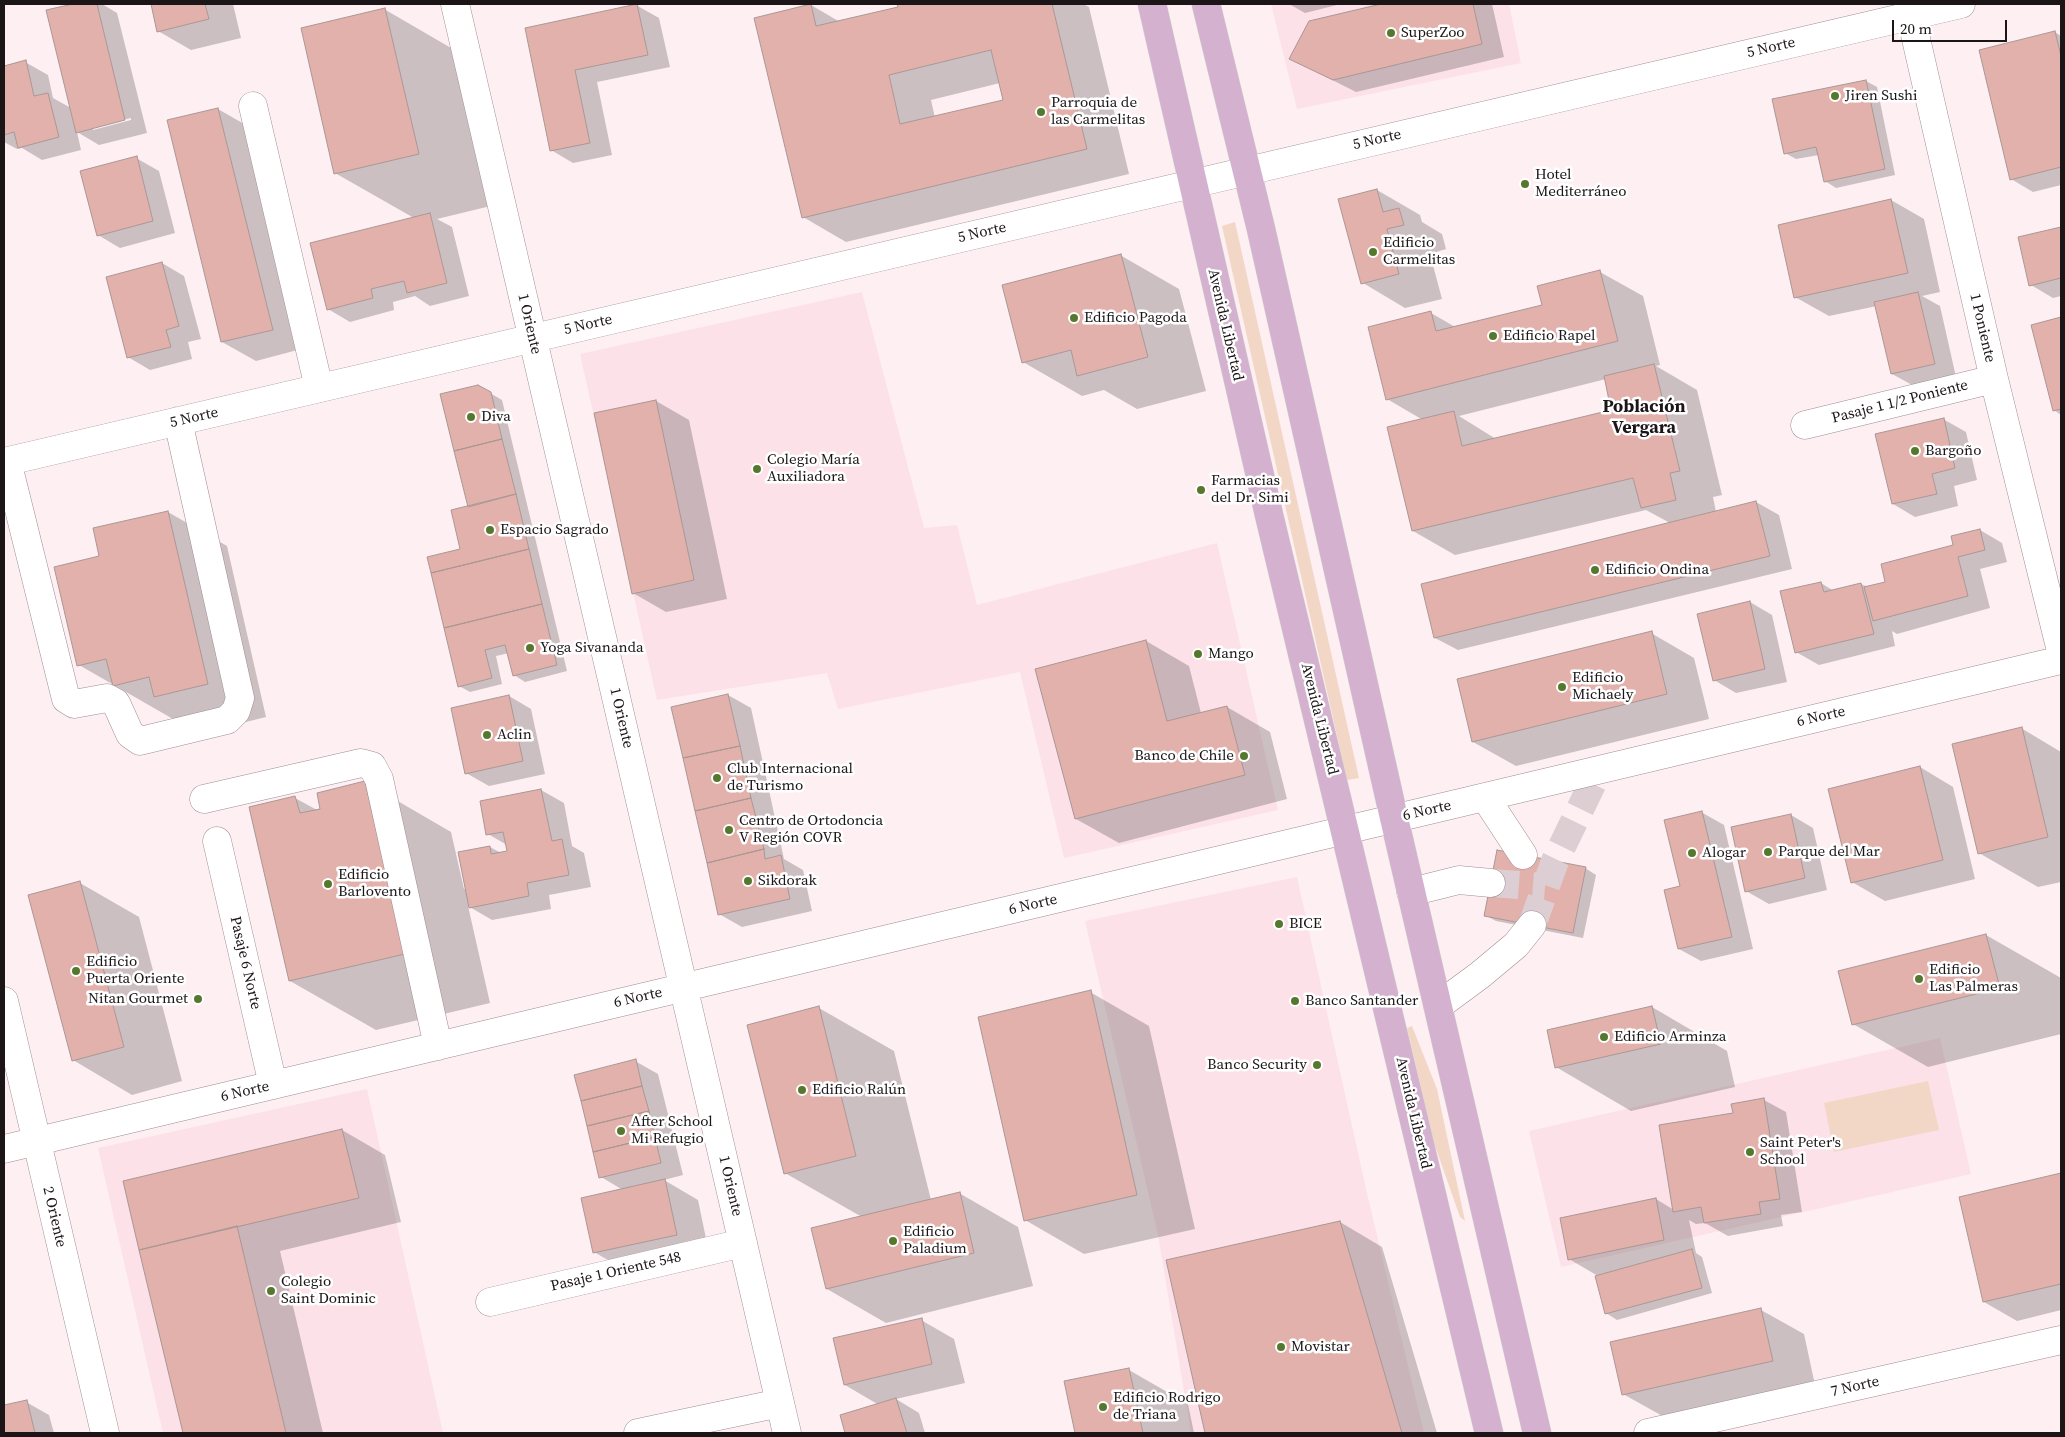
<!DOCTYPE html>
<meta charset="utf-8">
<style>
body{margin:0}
#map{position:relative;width:2065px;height:1437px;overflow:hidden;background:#feeff3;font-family:"Source Serif 4",serif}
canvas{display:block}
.frame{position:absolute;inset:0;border:5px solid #1b1517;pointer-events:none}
.scale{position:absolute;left:1892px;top:20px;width:115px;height:22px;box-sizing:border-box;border:2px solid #1b1517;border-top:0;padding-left:6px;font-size:15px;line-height:18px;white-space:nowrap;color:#1b1517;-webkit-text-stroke:4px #fff;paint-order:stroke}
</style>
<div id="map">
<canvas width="2065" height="1437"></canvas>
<div class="frame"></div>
<div class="scale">20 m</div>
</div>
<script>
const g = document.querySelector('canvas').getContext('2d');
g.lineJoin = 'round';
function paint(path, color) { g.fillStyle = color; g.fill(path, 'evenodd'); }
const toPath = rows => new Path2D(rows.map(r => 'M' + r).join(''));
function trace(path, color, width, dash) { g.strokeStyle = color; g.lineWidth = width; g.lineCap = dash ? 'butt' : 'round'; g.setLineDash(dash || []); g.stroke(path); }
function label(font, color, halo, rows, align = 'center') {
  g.font = font + ' "Source Serif 4",serif'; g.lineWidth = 5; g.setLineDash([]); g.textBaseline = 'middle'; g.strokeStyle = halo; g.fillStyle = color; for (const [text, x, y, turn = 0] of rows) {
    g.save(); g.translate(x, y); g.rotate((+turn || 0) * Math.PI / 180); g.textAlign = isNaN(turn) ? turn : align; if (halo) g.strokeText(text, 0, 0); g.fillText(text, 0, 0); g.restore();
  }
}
paint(toPath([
 [1271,4,1509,4,1521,63,1297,109],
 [862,292,924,528,957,525,977,605,1217,543,1278,810,1064,858,1020,672,838,709,827,673,657,700,580,354],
 [1297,877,1366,1189,1424,1433,1191,1433,1158,1235,1085,921],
 [1940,1038,1971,1174,1561,1267,1529,1131],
 [367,1089,443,1433,163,1433,98,1148]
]), '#fce1e8');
paint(toPath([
 [1235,222,1359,778,1347,780,1222,226],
 [1412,1026,1437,1089,1465,1221,1460,1217,1434,1143,1407,1028],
 [1928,1081,1939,1130,1834,1152,1824,1103]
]), '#f2d7c7');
paint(toPath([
 [78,4,102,4,117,13,147,133,99,145,77,132,81,150,42,160,22,148,17,149,4,142,4,67,25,62,48,75,53,98,71,108,47,11],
 [131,118,131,120,93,130,93,127],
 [152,4,233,4,241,38,191,50,158,31],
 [898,4,1083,4,1089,7,1129,174,846,242,803,217,811,5,840,22,899,8],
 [1000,83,1004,101,935,118,931,100],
 [1289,4,1341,4,1305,13],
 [1386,4,1492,4,1504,57,1356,92,1291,59,1310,22],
 [636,5,659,18,670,67,597,82,612,155,573,163,551,150,526,29],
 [384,9,470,59,503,203,437,219,452,227,469,296,430,306,415,296,393,302,394,310,350,322,328,309,414,218,335,173],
 [2055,32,2061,36,2061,185,2033,192,2011,179],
 [1866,81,1877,87,1895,175,1836,188,1825,181,1819,155,1796,159,1785,153],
 [218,109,251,128,305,348,256,361,222,342],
 [136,158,159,171,175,233,120,248,98,235],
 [1377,190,1420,215,1422,222,1442,234,1446,249,1430,254,1442,299,1405,308,1363,283],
 [1891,200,1924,219,1940,292,1922,296,1940,306,1956,377,1914,386,1892,374,1877,306,1829,316,1795,297],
 [2061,228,2061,296,2053,298,2031,285,2019,238],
 [1120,255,1179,289,1206,391,1137,409,1104,390,1082,396,1023,362],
 [162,263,184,276,201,339,188,342,192,359,150,370,128,357],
 [1600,272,1643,296,1660,365,1656,366,1697,390,1722,495,1713,497,1716,512,1756,502,1779,515,1792,569,1458,650,1435,638,1670,523,1646,510,1455,555,1413,531,1423,420,1387,399,1431,313,1457,328,1544,305],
 [1606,379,1613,411,1496,439,1459,416],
 [2061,318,2061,415,2054,410,2032,326],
 [478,386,502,400,567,671,525,682,514,675,509,653,496,656,502,684,470,692,459,686,461,550,469,507],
 [656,401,689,420,727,599,666,612,633,593],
 [1943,419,1966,432,1977,480,1954,486,1958,506,1915,517,1893,504],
 [168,512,227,546,266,717,214,730,189,715,173,719,79,665],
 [1980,530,2002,543,2007,562,1980,569,1990,608,1897,634,1892,631,1895,646,1819,665,1796,652,1821,583,1834,591,1861,584,1868,587,1887,582],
 [1750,602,1772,615,1787,682,1736,693,1714,680],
 [1651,633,1694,658,1709,719,1516,766,1473,742],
 [1146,641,1189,666,1201,713,1227,707,1270,732,1287,799,1119,843,1076,819],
 [728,695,751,708,784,859,803,870,812,911,742,927,719,914],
 [509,696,531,709,545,774,489,786,466,773],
 [2021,728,2061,752,2061,882,2038,887,1979,853],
 [1920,767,1953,787,1975,879,1885,901,1852,882],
 [365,782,451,832,464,889,466,889,490,847,501,853,508,852,507,845,488,834,541,790,564,803,572,846,584,853,591,887,549,895,551,909,492,920,468,906,490,1003,376,1030,290,981,295,798,317,810],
 [1701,812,1724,825,1753,949,1701,961,1679,949],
 [1791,815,1813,828,1827,890,1769,904,1746,891],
 [1585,868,1596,875,1583,938,1496,921,1485,915],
 [80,883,139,917,182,1081,132,1095,73,1060],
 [1986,935,2061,978,2061,1034,1928,1067,1853,1024],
 [1090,992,1149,1026,1195,1229,1084,1254,1025,1220],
 [1652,1007,1727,1051,1735,1087,1631,1111,1556,1067],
 [819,1008,894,1051,931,1200,959,1193,1018,1227,1033,1286,886,1323,827,1289,862,1217,785,1173],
 [635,1061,658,1074,683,1175,664,1180,698,1200,709,1253,627,1271,594,1252,623,1190,601,1177],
 [1764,1100,1786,1112,1802,1212,1781,1215,1783,1226,1728,1236,1705,1223,1696,1224,1689,1220,1696,1253,1702,1257,1712,1293,1617,1320,1606,1313,1598,1276,1569,1259,1656,1199,1674,1210,1734,1114],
 [342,1130,385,1155,401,1222,280,1251,323,1433,184,1433,125,1182],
 [2061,1175,2061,1310,2017,1321,1984,1302,1960,1198],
 [1340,1222,1382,1247,1437,1433,1206,1433,1168,1261],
 [1761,1310,1804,1334,1815,1385,1666,1418,1623,1394],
 [921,1320,954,1339,965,1383,896,1399,919,1413,925,1433,846,1433,841,1416,879,1405,845,1385],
 [1129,1370,1188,1404,1194,1433,1076,1433,1066,1382],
 [26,1402,49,1415,54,1433,4,1433,4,1406]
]), '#0003');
const building = toPath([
 [73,4,97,4,125,120,76,133,46,10,73,4],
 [151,4,205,4,209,19,157,32,151,4],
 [637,4,648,55,575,70,590,143,550,151,525,28,637,4],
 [811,4,816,26,898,7,897,4,1052,4,1087,149,802,218,754,18,811,4],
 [991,50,1003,100,900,124,889,75,991,50],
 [1381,4,1473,4,1482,44,1333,80,1289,59,1309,21,1381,4],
 [385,8,419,154,334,174,301,28,385,8],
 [2055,31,2061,56,2061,167,2010,180,1979,50,2055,31],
 [26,60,34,96,48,93,59,137,18,148,14,132,4,135,4,66,26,60],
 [1866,80,1885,169,1824,182,1816,147,1784,154,1772,99,1866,80],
 [218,108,273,330,221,342,167,120,218,108],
 [137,156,153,221,97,236,80,171,137,156],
 [1377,189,1383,212,1399,208,1404,225,1387,229,1399,274,1361,284,1338,199,1377,189],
 [1891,199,1908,273,1794,298,1778,225,1891,199],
 [430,213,447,283,407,293,404,281,371,289,373,298,327,310,310,243,430,213],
 [2061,227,2061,278,2029,286,2018,237,2061,227],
 [1121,254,1148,357,1077,376,1071,350,1022,363,1002,285,1121,254],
 [162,262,179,326,166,330,171,347,127,358,106,277,162,262],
 [1600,270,1618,341,1386,400,1368,327,1431,311,1436,331,1542,305,1537,286,1600,270],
 [1918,292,1935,364,1891,374,1874,302,1918,292],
 [2061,317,2061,409,2053,411,2031,325,2061,317],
 [1654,364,1680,471,1670,473,1676,500,1641,508,1633,478,1412,531,1387,427,1454,411,1462,446,1611,410,1604,376,1654,364],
 [478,385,491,392,502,439,454,451,440,394,478,385],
 [656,400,694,580,632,594,594,413,656,400],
 [1944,418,1955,468,1932,474,1937,494,1892,504,1875,434,1944,418],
 [502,439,516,494,468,507,454,451,502,439],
 [516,494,529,549,431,573,427,557,460,549,451,510,516,494],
 [1756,501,1770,556,1434,638,1421,584,1756,501],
 [168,511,208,684,154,697,149,677,113,686,106,659,77,666,54,567,99,556,93,528,168,511],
 [1980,529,1985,550,1958,557,1968,596,1873,621,1864,587,1885,582,1881,564,1953,545,1951,536,1980,529],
 [529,549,542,604,444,628,431,573,529,549],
 [1821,582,1824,592,1861,583,1874,634,1795,653,1780,591,1821,582],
 [1750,601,1765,669,1713,681,1697,614,1750,601],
 [542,604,557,665,513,676,505,645,485,650,492,678,458,687,444,628,542,604],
 [1652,631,1667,694,1472,742,1457,679,1652,631],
 [1146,640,1167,721,1227,706,1245,775,1075,819,1035,669,1146,640],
 [728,694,740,746,683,758,671,707,728,694],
 [509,695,523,761,465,774,451,708,509,695],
 [2022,727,2048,837,1978,854,1952,744,2022,727],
 [740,746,751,798,695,811,683,758,740,746],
 [1920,766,1943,860,1851,883,1828,789,1920,766],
 [365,781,405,954,289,981,249,807,295,796,300,813,320,809,317,793,365,781],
 [541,789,552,841,562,839,569,875,527,883,529,896,469,908,458,852,490,846,491,854,507,851,503,832,486,835,480,801,541,789],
 [751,798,764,849,707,863,695,811,751,798],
 [1702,811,1732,937,1678,949,1664,890,1680,886,1664,820,1702,811],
 [1791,814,1805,878,1745,892,1731,827,1791,814],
 [764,849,765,859,781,855,790,899,718,915,707,863,764,849],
 [1497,850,1586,867,1573,933,1484,916,1497,850],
 [80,881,124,1047,72,1061,28,895,80,881],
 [1986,934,2000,988,1852,1025,1838,971,1986,934],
 [1091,990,1137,1195,1024,1221,978,1017,1091,990],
 [819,1006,856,1156,784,1174,747,1025,819,1006],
 [1652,1006,1661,1044,1555,1068,1547,1030,1652,1006],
 [636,1059,642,1086,581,1101,574,1075,636,1059],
 [642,1086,649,1111,587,1126,581,1101,642,1086],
 [1764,1098,1780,1199,1759,1202,1761,1214,1704,1223,1701,1207,1673,1212,1659,1125,1733,1113,1731,1104,1764,1098],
 [649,1111,655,1137,593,1152,587,1126,649,1111],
 [342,1129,359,1198,139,1250,123,1181,342,1129],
 [655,1137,661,1163,599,1178,593,1152,655,1137],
 [2061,1173,2061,1284,1983,1302,1959,1197,2061,1173],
 [665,1179,677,1235,593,1253,581,1198,665,1179],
 [960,1192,974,1253,826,1289,811,1228,960,1192],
 [1656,1198,1664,1240,1568,1260,1560,1218,1656,1198],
 [1340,1221,1402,1433,1205,1433,1166,1260,1340,1221],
 [237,1226,286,1433,183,1433,139,1250,237,1226],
 [1692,1249,1702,1288,1605,1314,1595,1276,1692,1249],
 [1761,1308,1773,1361,1622,1395,1610,1342,1761,1308],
 [922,1318,932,1364,844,1385,833,1338,922,1318],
 [1129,1368,1143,1433,1075,1433,1064,1381,1129,1368],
 [896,1398,907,1433,845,1433,840,1415,896,1398],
 [27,1400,35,1433,4,1433,4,1405,27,1400]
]);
paint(building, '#e2b1ab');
trace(building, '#a99795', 1);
trace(toPath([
 [1491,883,1545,887],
 [1532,925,1555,861,1599,770]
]), '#dcced2', 28, [28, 14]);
const minor = toPath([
 [455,4,787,1433],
 [1908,4,1994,379,2061,651],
 [253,106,319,388],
 [1805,425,1994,379],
 [7,461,66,699,74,704,107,698,116,703,130,734,140,741,227,720,236,711,240,698,178,421],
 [4,462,1961,4],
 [1485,797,1523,855],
 [204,799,361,763,372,766,379,779,438,1046],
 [217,841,273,1085],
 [1411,892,1459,880,1491,883],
 [4,1001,105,1433],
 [1438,1006,1480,975,1516,945,1532,925],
 [4,1149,2061,660],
 [490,1302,743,1243],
 [638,1433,780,1403],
 [1648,1433,2061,1340]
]);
const major = toPath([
 [1152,4,1269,515,1489,1433],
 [1206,4,1261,229,1394,818,1537,1433]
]);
trace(minor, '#9f8e93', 29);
trace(major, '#d1d0d1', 29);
trace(minor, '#fff', 28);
trace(major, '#d4b1ce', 28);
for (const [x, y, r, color] of [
 [1391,33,5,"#55772e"],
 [1835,96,5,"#55772e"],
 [1041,112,5,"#55772e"],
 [1525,184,5,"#55772e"],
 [1373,252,5,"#55772e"],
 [1074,318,5,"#55772e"],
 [1493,336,5,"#55772e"],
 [471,417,5,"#55772e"],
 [1915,451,5,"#55772e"],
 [757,469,5,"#55772e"],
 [1201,490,5,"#55772e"],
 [490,530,5,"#55772e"],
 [1595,570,5,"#55772e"],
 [530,648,5,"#55772e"],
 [1198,654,5,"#55772e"],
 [1562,687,5,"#55772e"],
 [487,735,5,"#55772e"],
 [1244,756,5,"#55772e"],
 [717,778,5,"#55772e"],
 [729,830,5,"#55772e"],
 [1768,852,5,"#55772e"],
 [1692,853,5,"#55772e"],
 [748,881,5,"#55772e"],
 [328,884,5,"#55772e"],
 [1279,924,5,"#55772e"],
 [76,971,5,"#55772e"],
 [1919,979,5,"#55772e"],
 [198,999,5,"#55772e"],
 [1295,1001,5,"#55772e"],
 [1604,1037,5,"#55772e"],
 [1317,1065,5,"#55772e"],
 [802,1090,5,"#55772e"],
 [621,1131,5,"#55772e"],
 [1750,1152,5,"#55772e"],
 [893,1241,5,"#55772e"],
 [271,1291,5,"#55772e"],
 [1281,1347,5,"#55772e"],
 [1103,1407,5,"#55772e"]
]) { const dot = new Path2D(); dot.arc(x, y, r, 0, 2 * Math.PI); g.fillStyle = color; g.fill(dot); trace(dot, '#fff', 2); }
label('15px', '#1b1517', '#fff', [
 ["SuperZoo",1401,33],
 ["Jiren Sushi",1845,96],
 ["Parroquia de",1051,103],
 ["las Carmelitas",1051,120],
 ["Hotel",1535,175],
 ["Mediterráneo",1535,192],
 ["Edificio",1383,243],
 ["Carmelitas",1383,260],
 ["Edificio Pagoda",1084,318],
 ["Edificio Rapel",1503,336],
 ["Diva",481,417],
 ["Bargoño",1925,451],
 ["Colegio María",767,460],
 ["Auxiliadora",767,477],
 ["Farmacias",1211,481],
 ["del Dr. Simi",1211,498],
 ["Espacio Sagrado",500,530],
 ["Edificio Ondina",1605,570],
 ["Yoga Sivananda",540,648],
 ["Mango",1208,654],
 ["Edificio",1572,678],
 ["Michaely",1572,695],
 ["Aclin",497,735],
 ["Banco de Chile",1234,756,"right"],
 ["Club Internacional",727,769],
 ["de Turismo",727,786],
 ["Centro de Ortodoncia",739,821],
 ["V Región COVR",739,838],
 ["Parque del Mar",1778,852],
 ["Alogar",1702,853],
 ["Edificio",338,875],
 ["Barlovento",338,892],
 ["Sikdorak",758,881],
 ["BICE",1289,924],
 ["Edificio",86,962],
 ["Puerta Oriente",86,979],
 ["Edificio",1929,970],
 ["Las Palmeras",1929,987],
 ["Nitan Gourmet",188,999,"right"],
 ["Banco Santander",1305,1001],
 ["Edificio Arminza",1614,1037],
 ["Banco Security",1307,1065,"right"],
 ["Edificio Ralún",812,1090],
 ["After School",631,1122],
 ["Mi Refugio",631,1139],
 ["Saint Peter's",1760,1143],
 ["School",1760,1160],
 ["Edificio",903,1232],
 ["Paladium",903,1249],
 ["Colegio",281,1282],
 ["Saint Dominic",281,1299],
 ["Movistar",1291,1347],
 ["Edificio Rodrigo",1113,1398],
 ["de Triana",1113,1415]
], 'left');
label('15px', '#1b1517', '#fff', [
 ["5 Norte",1771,48,-13],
 ["5 Norte",1377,140,-13],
 ["5 Norte",982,233,-13],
 ["1 Oriente",529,324,77],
 ["5 Norte",588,325,-13],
 ["Avenida Libertad",1225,325,77],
 ["1 Poniente",1982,328,77],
 ["Pasaje 1 1/2 Poniente",1900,402,-14],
 ["5 Norte",194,418,-13],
 ["6 Norte",1821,717,-13],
 ["1 Oriente",621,718,77],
 ["Avenida Libertad",1319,719,76],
 ["6 Norte",1427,811,-13],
 ["6 Norte",1033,905,-13],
 ["Pasaje 6 Norte",245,963,77],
 ["6 Norte",638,998,-13],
 ["6 Norte",245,1092,-13],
 ["Avenida Libertad",1413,1113,77],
 ["1 Oriente",730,1186,77],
 ["2 Oriente",54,1217,77],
 ["Pasaje 1 Oriente 548",616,1272,-13],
 ["7 Norte",1855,1387,-13]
]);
label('bold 18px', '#1b1517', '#fff', [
 ["Población",1644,407],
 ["Vergara",1644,428]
]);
</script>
